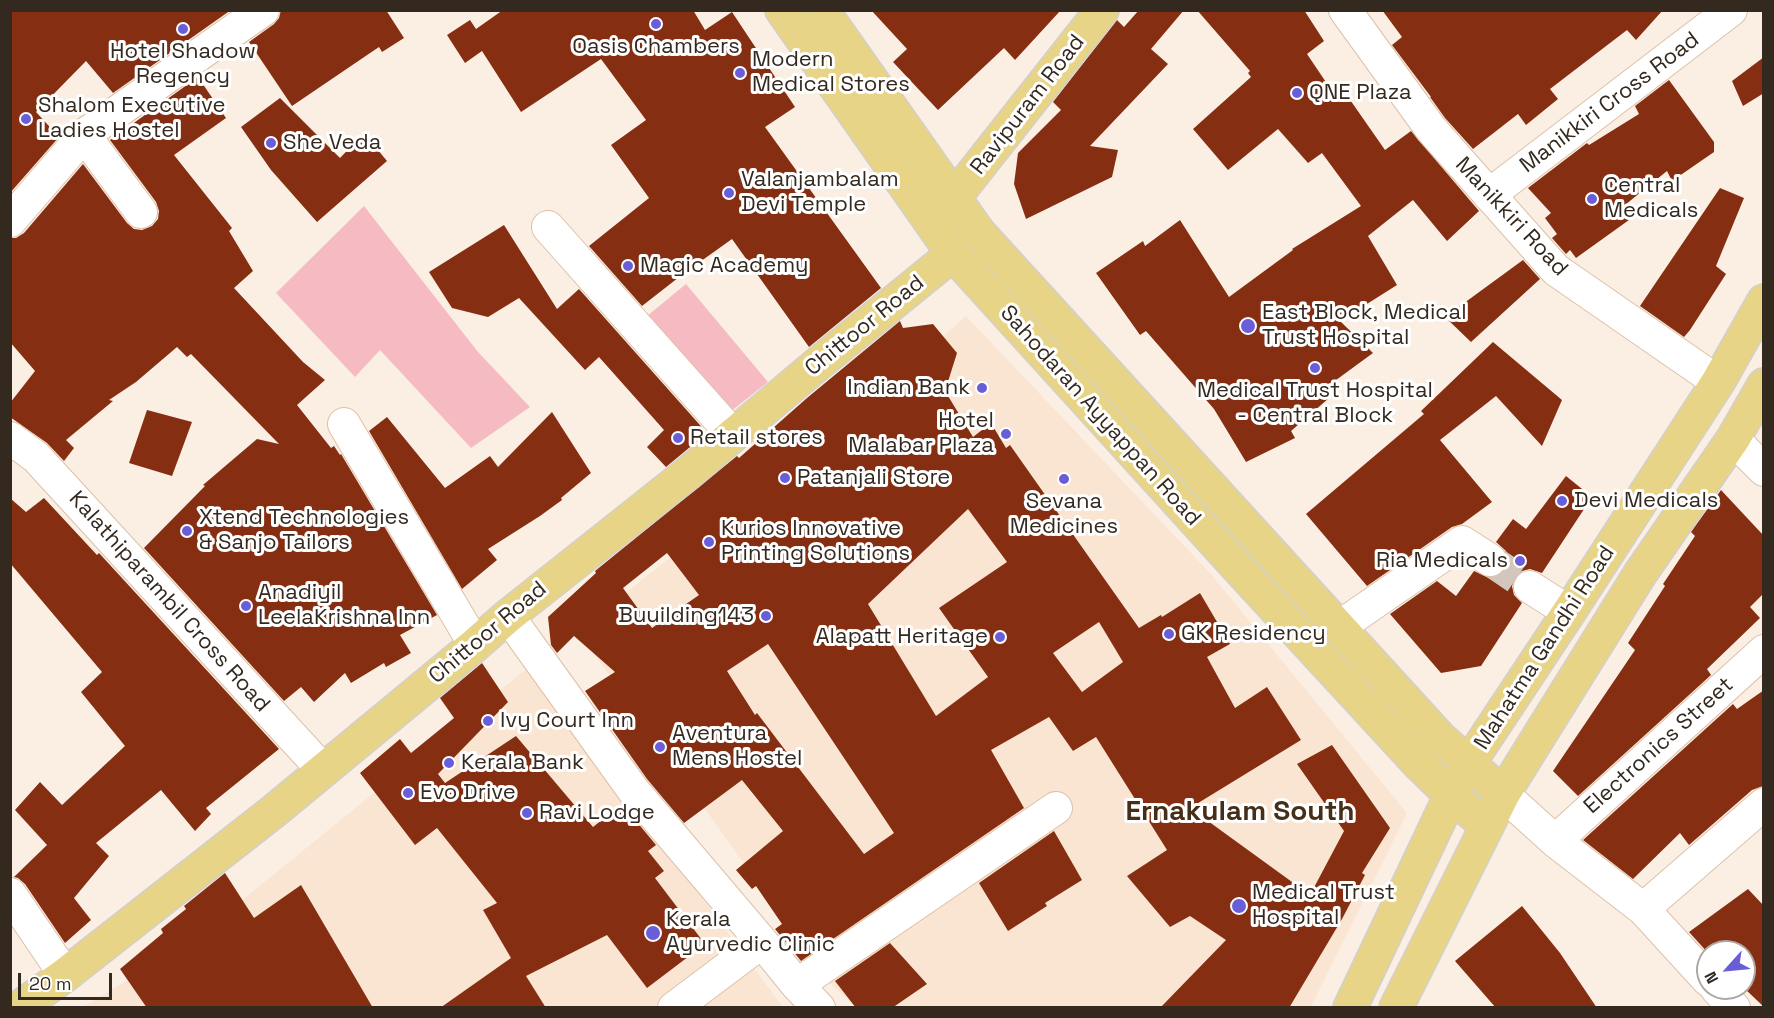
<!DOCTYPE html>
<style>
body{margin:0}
#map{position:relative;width:1774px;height:1018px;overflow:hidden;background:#fbefe4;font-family:"Space Grotesk",sans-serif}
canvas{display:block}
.frame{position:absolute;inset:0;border:12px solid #34291f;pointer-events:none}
.north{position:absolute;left:1696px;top:940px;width:60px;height:60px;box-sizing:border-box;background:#fff;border:2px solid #aea9a5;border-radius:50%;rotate:243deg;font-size:16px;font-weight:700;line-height:24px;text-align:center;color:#34291f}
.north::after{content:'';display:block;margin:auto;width:21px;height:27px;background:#6a5ed8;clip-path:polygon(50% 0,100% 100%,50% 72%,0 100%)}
.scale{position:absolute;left:18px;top:973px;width:94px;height:27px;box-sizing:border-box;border:3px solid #34291f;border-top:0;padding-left:8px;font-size:18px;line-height:21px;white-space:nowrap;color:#34291f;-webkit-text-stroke:4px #fff;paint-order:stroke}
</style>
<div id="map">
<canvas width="1774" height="1018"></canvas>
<div class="frame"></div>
<div class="north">N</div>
<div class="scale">20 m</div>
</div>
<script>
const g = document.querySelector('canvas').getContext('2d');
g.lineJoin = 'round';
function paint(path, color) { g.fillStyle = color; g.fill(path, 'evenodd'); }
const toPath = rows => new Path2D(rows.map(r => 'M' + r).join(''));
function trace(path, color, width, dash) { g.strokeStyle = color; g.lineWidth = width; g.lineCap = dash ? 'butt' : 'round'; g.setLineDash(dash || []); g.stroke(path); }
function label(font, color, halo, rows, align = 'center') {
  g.font = font + ' "Space Grotesk",sans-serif'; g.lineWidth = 6; g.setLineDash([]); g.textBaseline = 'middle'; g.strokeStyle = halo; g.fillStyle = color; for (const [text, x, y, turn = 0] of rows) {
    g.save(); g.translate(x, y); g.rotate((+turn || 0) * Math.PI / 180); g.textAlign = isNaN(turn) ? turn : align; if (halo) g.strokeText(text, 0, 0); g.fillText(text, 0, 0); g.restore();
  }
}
paint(toPath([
 [966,316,1210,573,1407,813,1311,1007,856,1007,827,980,578,631,896,377],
 [530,666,783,1007,81,1008,187,945]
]), '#fae5d2');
paint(toPath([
 [364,206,478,352,530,407,471,448,380,350,355,377,276,293],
 [686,284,768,382,725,416,641,321]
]), '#f6bac3');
paint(toPath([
 [10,10,231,10,113,93,86,61,36,112,59,137,10,193],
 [281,10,386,10,404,38,382,52,379,47,292,106,249,42,274,24,279,18],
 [503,10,693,10,705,30,732,12,795,107,765,127,881,288,809,347,732,239,683,274,642,306,589,246,649,198,611,145,646,120,601,59,521,112,482,51,465,63,447,35,470,20,476,29],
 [871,10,1061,10,1015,60,1004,48,938,110,893,62,907,49],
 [1139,10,1184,10,1151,49,1168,64,1090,146,1118,150,1112,177,1026,219,1014,184,1018,153,1061,110,1053,102,1117,20,1124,27],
 [1197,10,1304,10,1324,41,1307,54,1338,100,1346,94,1385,150,1411,131,1479,211,1447,241,1413,200,1368,236,1397,285,1340,321,1373,353,1332,383,1336,392,1291,431,1295,438,1246,462,1214,409,1146,331,1140,335,1096,273,1143,241,1145,246,1180,220,1229,297,1293,250,1292,249,1361,206,1322,153,1308,163,1278,129,1228,170,1193,129,1251,77,1248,73,1250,71],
 [1382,10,1663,10,1636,40,1627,30,1550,89,1558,99,1526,125,1518,114,1473,149,1445,118,1430,97,1431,97,1392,45,1402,37],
 [1764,57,1764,93,1743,106,1732,81],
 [198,77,226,118,174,155,232,228,229,231,253,271,234,288,303,362,325,380,297,405,331,448,334,446,340,455,341,454,437,615,400,635,411,653,386,667,384,663,351,683,345,673,314,702,301,687,284,701,144,548,205,486,203,485,257,439,279,444,191,354,187,357,177,347,136,382,109,400,113,401,66,440,74,448,64,461,47,443,10,417,10,403,35,371,10,342,10,238,16,238,24,233,83,164,127,223,134,229,142,230,152,226,158,219,159,211,156,202,110,140],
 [1669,80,1714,142,1714,152,1672,181,1667,171,1620,209,1629,220,1576,258,1570,250,1566,254,1552,238,1557,234,1545,218,1551,213,1528,188,1587,143,1589,145,1639,114,1635,106],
 [280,98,340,158,364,133,387,161,317,222,271,170,241,127],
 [1720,188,1744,198,1716,266,1726,274,1690,330,1684,337,1640,306],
 [504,225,557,309,579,289,707,433,666,467,647,447,664,430,599,357,585,370,519,298,488,317,452,308,429,272],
 [1523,260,1540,279,1471,342,1445,317],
 [900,321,903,328,933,324,957,353,945,391,973,437,991,423,1006,448,1010,445,1139,628,1161,615,1162,617,1200,593,1230,644,1207,657,1235,708,1267,687,1301,740,1190,808,1310,895,1344,831,1297,764,1332,745,1390,828,1362,873,1365,875,1342,919,1289,1008,1160,1008,1226,940,1190,916,1170,927,1127,876,1167,850,1096,737,1073,751,1049,717,991,750,1024,808,801,961,775,929,782,924,756,886,752,889,736,870,783,831,742,780,684,823,647,779,585,691,615,672,574,636,557,653,551,645,548,617,596,573,595,571,737,456,739,458,807,398],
 [968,509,1007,562,939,608,988,677,936,716,868,604],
 [667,553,699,595,652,628,623,588],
 [1099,622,1123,662,1082,692,1053,653],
 [768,644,894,833,864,854,757,713,755,715,727,671],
 [1493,342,1562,400,1542,446,1496,396,1440,440,1492,502,1462,524,1452,527,1367,586,1306,514,1424,414,1421,411],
 [147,410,192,422,172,476,129,463],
 [552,412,591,473,561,498,562,500,540,516,488,549,497,560,462,589,369,431,387,417,445,488,490,456,498,467],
 [1566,476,1592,497,1542,573,1530,569,1522,571,1515,577,1512,586,1514,595,1522,603,1481,666,1441,673,1390,614,1437,581,1456,596,1474,571,1489,578,1499,576,1505,569,1508,560,1506,551,1496,542,1513,519,1526,529],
 [1721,490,1764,536,1764,593,1750,607,1760,618,1707,669,1711,675,1578,796,1553,771,1635,650,1628,643,1665,586,1663,584,1695,536,1691,532],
 [10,498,26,512,44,498,97,555,99,553,279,749,206,808,211,814,195,831,161,790,96,843,109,856,74,898,91,920,65,943,25,884,18,878,14,877,47,845,15,810,40,782,62,805,125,746,81,692,102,672,10,563],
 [482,663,508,702,438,774,445,783,516,736,593,827,622,804,656,845,648,851,664,871,655,878,705,944,647,988,607,935,526,976,546,1008,440,1008,511,958,483,910,497,903,437,828,415,845,360,773,400,739,411,753,454,718,440,698],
 [1764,690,1763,786,1752,790,1689,845,1680,833,1633,879,1583,840,1733,704,1737,709],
 [1054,831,1082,880,1045,903,1047,906,1008,931,979,883],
 [225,873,254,918,301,885,373,1008,147,1008,120,969,163,933,161,929,186,909,184,906],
 [1748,889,1764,906,1764,1007,1744,988,1744,952,1708,952,1708,953,1689,932],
 [1522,906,1560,953,1597,1008,1496,1008,1455,961],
 [890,943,927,984,892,1008,856,1008,835,981]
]), '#862e12');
trace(toPath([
 [1490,560,1530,587]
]), '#d3c7bd', 32, [32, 16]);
const minor = toPath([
 [1345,10,1431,129,1556,270,1718,382],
 [84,135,141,212],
 [1489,195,1731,10],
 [10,221,84,135,263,10],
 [548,227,733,435],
 [344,424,475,645],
 [10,438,36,457,323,770],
 [1733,439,1764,470],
 [1530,587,1569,612],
 [508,616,633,790,762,942,797,985,819,1008],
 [1339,627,1462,542,1490,560],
 [1503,794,1555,841,1643,909,1708,980],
 [1555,841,1764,651],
 [10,894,65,975],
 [1643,909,1764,804],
 [797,985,1056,808],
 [1716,988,1734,1008],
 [674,1008,762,942]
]);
const major = toPath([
 [782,10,953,254,1239,569,1419,764,1451,795,1487,826],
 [822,10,979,233,1440,738,1503,794],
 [953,199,1102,10],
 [19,1008,65,975,274,811,475,645,508,616,687,474,819,363,953,254],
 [1350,1008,1451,795,1469,763,1569,612,1718,382,1764,301],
 [1396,1008,1503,794,1640,574,1733,439,1764,385]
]);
trace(minor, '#ddc1a7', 34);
trace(major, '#d2d0ce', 36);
trace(minor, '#fff', 32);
trace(major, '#e8d487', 33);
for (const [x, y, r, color] of [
 [656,24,6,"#6a5ed8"],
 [183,29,6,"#6a5ed8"],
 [740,73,6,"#6a5ed8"],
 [1297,93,6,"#6a5ed8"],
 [26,119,6,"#6a5ed8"],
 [271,143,6,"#6a5ed8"],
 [729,193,6,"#6a5ed8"],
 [1592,199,6,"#6a5ed8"],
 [628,266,6,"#6a5ed8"],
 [1248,326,8,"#6a5ed8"],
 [1315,368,6,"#6a5ed8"],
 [982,388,6,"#6a5ed8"],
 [1006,434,6,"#6a5ed8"],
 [678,438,6,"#6a5ed8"],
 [785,478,6,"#6a5ed8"],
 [1064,479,6,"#6a5ed8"],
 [1562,501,6,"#6a5ed8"],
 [187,531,6,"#6a5ed8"],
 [709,542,6,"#6a5ed8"],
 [1520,561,6,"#6a5ed8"],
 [246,606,6,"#6a5ed8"],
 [766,616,6,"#6a5ed8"],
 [1169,634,6,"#6a5ed8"],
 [1000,637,6,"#6a5ed8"],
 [488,721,6,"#6a5ed8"],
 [660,747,6,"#6a5ed8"],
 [449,763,6,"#6a5ed8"],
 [408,793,6,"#6a5ed8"],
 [527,813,6,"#6a5ed8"],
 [1239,906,8,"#6a5ed8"],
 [653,933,8,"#6a5ed8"]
]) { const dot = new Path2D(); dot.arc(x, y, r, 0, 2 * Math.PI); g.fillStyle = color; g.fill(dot); trace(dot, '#fff', 2); }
label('22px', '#34291f', '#fff', [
 ["Oasis Chambers",656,47,"center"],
 ["Hotel Shadow",183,52,"center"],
 ["Regency",183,77,"center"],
 ["Modern",752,60],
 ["Medical Stores",752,85],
 ["QNE Plaza",1309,93],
 ["Shalom Executive",38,106],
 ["Ladies Hostel",38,131],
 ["She Veda",283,143],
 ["Valanjambalam",741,180],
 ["Devi Temple",741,205],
 ["Central",1604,186],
 ["Medicals",1604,211],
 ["Magic Academy",640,266],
 ["East Block, Medical",1262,313],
 ["Trust Hospital",1262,338],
 ["Indian Bank",970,388,"right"],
 ["Medical Trust Hospital",1315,391,"center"],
 ["- Central Block",1315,416,"center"],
 ["Hotel",994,421,"right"],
 ["Malabar Plaza",994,446,"right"],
 ["Retail stores",690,438],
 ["Patanjali Store",797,478],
 ["Devi Medicals",1574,501],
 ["Sevana",1064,502,"center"],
 ["Medicines",1064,527,"center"],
 ["Xtend Technologies",199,518],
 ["& Sanjo Tailors",199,543],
 ["Kurios Innovative",721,529],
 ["Printing Solutions",721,554],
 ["Ria Medicals",1508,561,"right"],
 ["Anadiyil",258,593],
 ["LeelaKrishna Inn",258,618],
 ["Buuilding143",754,616,"right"],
 ["GK Residency",1181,634],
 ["Alapatt Heritage",988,637,"right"],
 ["Ivy Court Inn",500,721],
 ["Aventura",672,734],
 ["Mens Hostel",672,759],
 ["Kerala Bank",461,763],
 ["Evo Drive",420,793],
 ["Ravi Lodge",539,813],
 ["Medical Trust",1252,893],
 ["Hospital",1252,918],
 ["Kerala",666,920],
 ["Ayurvedic Clinic",666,945]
], 'left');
label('22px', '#34291f', '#fff', [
 ["Manikkiri Cross Road",1610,103,-37],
 ["Ravipuram Road",1028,105,-52],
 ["Manikkiri Road",1511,217,47],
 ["Chittoor Road",865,326,-39],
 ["Sahodaran Ayyappan Road",1100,416,48],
 ["Kalathiparambil Cross Road",169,602,48],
 ["Chittoor Road",488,633,-40],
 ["Mahatma Gandhi Road",1545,648,-57],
 ["Electronics Street",1659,746,-42]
]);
label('bold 28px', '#452f19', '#fff', [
 ["Ernakulam South",1240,812]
]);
</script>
